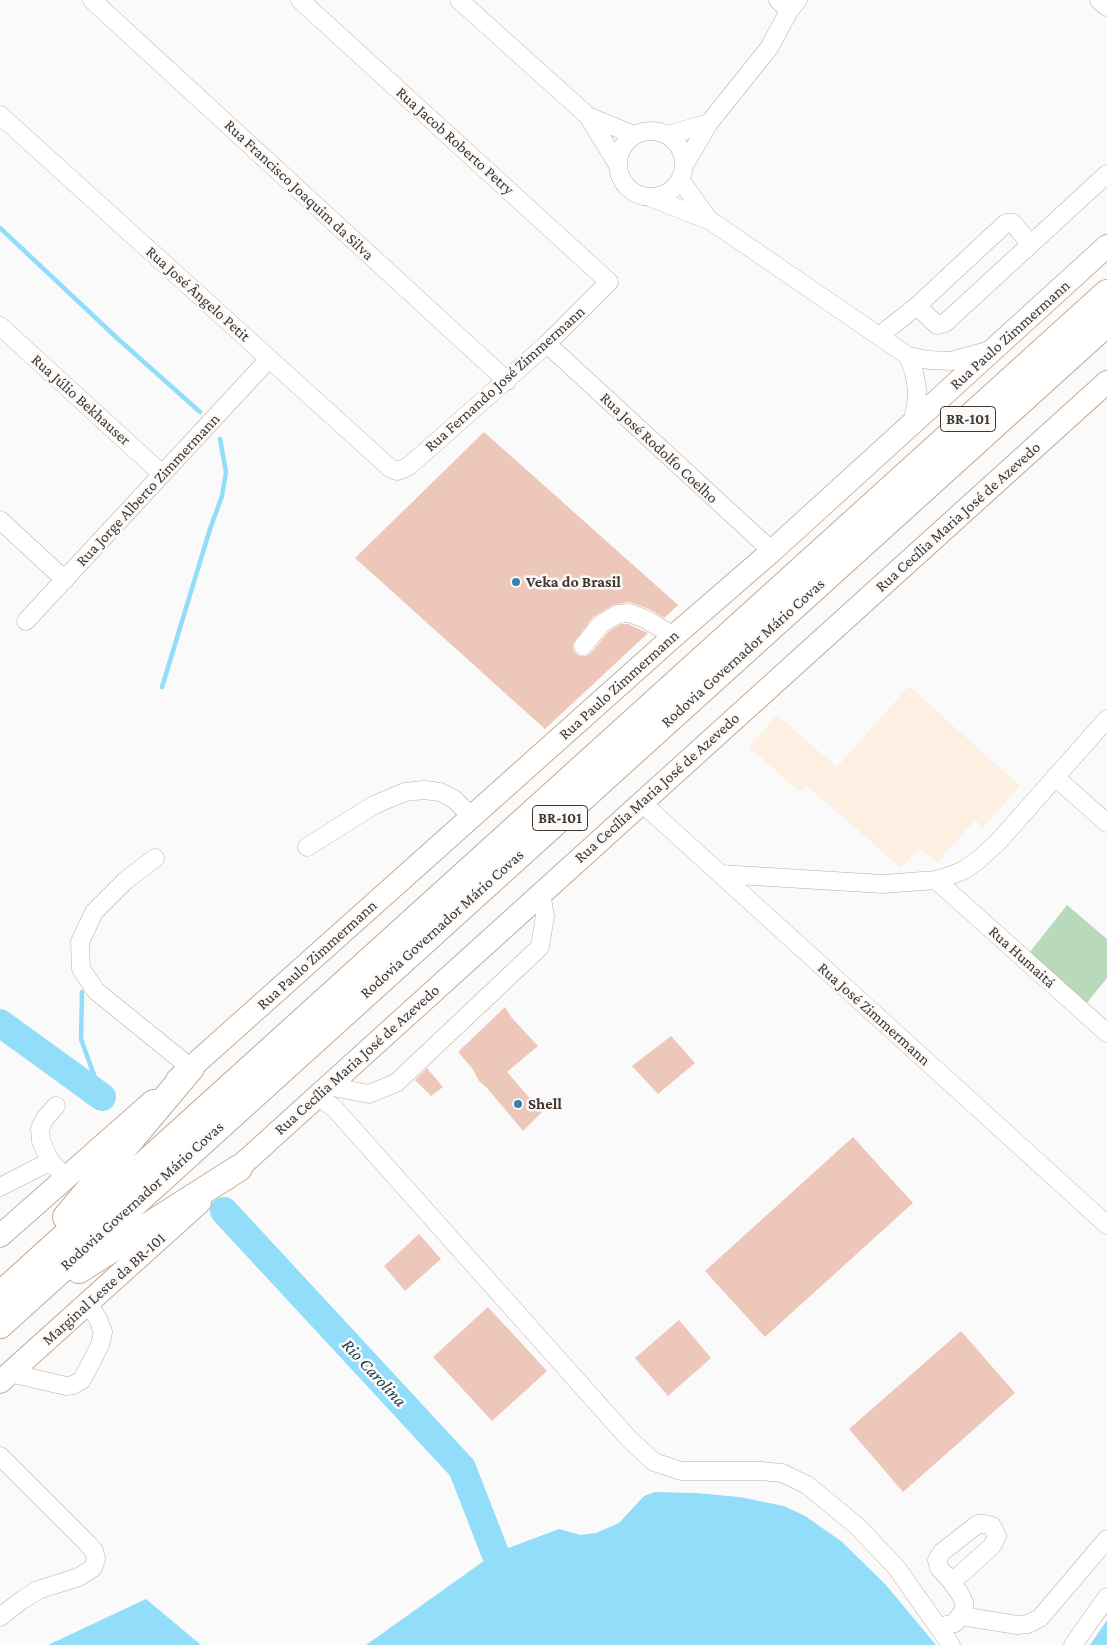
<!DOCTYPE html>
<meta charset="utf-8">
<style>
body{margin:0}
canvas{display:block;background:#fafafa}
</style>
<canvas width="1107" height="1645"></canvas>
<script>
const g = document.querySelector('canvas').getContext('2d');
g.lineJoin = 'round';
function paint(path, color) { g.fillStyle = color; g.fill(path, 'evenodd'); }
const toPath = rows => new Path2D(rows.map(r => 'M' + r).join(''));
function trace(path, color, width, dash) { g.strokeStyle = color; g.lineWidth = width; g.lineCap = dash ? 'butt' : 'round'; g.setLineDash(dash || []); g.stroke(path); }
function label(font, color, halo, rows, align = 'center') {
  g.font = font + ' "Crimson Pro",serif'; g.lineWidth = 5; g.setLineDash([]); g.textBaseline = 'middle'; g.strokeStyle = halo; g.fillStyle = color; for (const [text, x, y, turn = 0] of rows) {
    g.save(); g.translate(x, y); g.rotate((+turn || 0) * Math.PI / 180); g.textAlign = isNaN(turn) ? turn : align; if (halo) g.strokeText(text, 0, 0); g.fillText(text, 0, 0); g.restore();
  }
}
paint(toPath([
 [909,686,1020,786,983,827,975,820,937,863,919,848,901,868,807,786,800,792,749,747,777,715,837,767]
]), '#feefe3');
paint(toPath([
 [1067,905,1107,939,1107,978,1086,1004,1029,953]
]), '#b8daba');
paint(toPath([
 [655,1492,695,1493,739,1497,784,1506,805,1516,841,1541,885,1584,936,1645,366,1645,495,1553,559,1529,581,1535,596,1533,619,1523,644,1496],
 [146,1599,201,1645,48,1645],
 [1107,1620,1107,1645,1090,1645]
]), '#92ddfa');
trace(toPath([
 [0,228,117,338,200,412],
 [162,687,210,529,222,496,226,472,220,439],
 [82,992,81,1039,102,1097]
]), '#92ddfa', 4.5);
trace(toPath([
 [0,1023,102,1097],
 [224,1211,462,1468,495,1553]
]), '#92ddfa', 28);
paint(toPath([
 [484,432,678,605,664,618,649,609,629,602,613,605,593,617,573,644,573,650,576,654,581,656,586,656,591,653,608,632,621,624,628,624,648,633,545,729,355,558],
 [505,1007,512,1018,538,1046,507,1072,542,1112,523,1131,487,1088,479,1081,472,1068,458,1052],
 [671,1036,695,1063,658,1094,632,1066],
 [427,1068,443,1087,431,1096,415,1080],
 [853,1137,913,1203,765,1337,705,1271],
 [419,1234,441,1259,405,1291,384,1266],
 [488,1307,547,1371,492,1421,433,1357],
 [679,1320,711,1358,668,1396,635,1358],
 [961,1331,1015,1393,903,1492,849,1429]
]), '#edc7ba');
const minor = toPath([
 [92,0,507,381],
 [459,0,588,116,618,165],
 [778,0,789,11],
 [1099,0,1107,7],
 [0,115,390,468,397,471,403,469,409,466,547,344,609,282,300,0],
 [588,116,634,135],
 '618 164a33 33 0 1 1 66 0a33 33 0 1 1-66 0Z',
 [668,135,709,123],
 [685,164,709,123,769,48,789,11,798,0],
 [681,181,710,221],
 [652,198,711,221,908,356,929,360,951,361,991,350],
 [1030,244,1013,223,1006,223,917,306,937,325,945,323,1107,174],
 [0,326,162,474],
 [879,336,917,306],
 [547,344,772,551],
 [908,356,914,372,917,389,916,407,912,423],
 [0,520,65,580],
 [26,621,269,359],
 [583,646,601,624,618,614,630,613,645,619,674,636],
 [1055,777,1107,823],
 [641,802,1107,1225],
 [307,847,374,805,405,792,424,790,440,792,454,799,471,816],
 [155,858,125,881,94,912,80,942,81,969,96,991,191,1068],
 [721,874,883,884,936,880,952,875,964,870,977,861,998,842,1107,719],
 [936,880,1107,1033],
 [328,1086,369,1094,396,1083,540,947,545,916,541,893],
 [318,1096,335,1109,630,1440,654,1462,681,1471,761,1471,782,1473,807,1485,857,1526,896,1567,951,1645],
 [56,1106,45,1118,40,1129,41,1141,49,1159,65,1178],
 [0,1187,45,1164,53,1165],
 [10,1373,66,1386,73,1385,82,1380,100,1345,103,1332,98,1319,88,1303],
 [0,1456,87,1543,94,1551,96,1559,93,1568,79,1577,38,1590,22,1600,0,1617],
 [961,1616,1017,1625,1028,1624,1040,1618,1107,1539],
 [939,1627,955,1623,964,1610,964,1602,960,1594,951,1581,939,1568,937,1560,942,1552,978,1524,984,1524,992,1526,997,1536,992,1546,961,1574,951,1581],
 [1073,1645,1107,1597]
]);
const major = toPath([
 [177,1080,674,636,772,551,1107,246],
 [226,1179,1107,382],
 [0,1236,153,1101],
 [0,1382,200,1202]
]);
const highway = toPath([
 [66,1217,191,1068],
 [79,1270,239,1168],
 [0,1295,1107,293],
 [0,1325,1107,323]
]);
trace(minor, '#c9ac95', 19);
trace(major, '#c9ac95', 24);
trace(highway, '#c9ac95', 28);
trace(minor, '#fff', 18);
trace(major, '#fff', 22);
trace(highway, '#fff', 26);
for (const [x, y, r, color] of [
 [516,582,5,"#3580b3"],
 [518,1104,5,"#3580b3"]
]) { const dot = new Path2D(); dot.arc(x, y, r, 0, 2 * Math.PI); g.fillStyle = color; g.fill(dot); trace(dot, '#fafafa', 2); }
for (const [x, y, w] of [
 [968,419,55],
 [560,818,55]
]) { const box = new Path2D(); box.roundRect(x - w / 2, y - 12.5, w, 25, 4); g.fillStyle = '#fafafa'; g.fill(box); trace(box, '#42362d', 1); }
label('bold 15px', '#42362d', null, [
 ["BR-101",968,419],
 ["BR-101",560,818]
]);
label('16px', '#42362d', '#fafafa', [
 ["Rua Jacob Roberto Petry",455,141,42],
 ["Rua Francisco Joaquim da Silva",299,190,43],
 ["Rua José Ângelo Petit",198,294,42],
 ["Rua Paulo Zimmermann",1010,335,-42],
 ["Rua Fernando José Zimmermann",505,379,-42],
 ["Rua Júlio Bekhauser",81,400,42],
 ["Rua José Rodolfo Coelho",659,448,43],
 ["Rua Jorge Alberto Zimmermann",148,490,-47],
 ["Rua Cecília Maria José de Azevedo",958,517,-42],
 ["Rodovia Governador Mário Covas",743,653,-42],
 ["Rua Paulo Zimmermann",619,685,-42],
 ["Rua Cecília Maria José de Azevedo",657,788,-42],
 ["Rodovia Governador Mário Covas",442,924,-42],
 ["Rua Paulo Zimmermann",317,955,-42],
 ["Rua Humaitá",1022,957,42],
 ["Rua José Zimmermann",874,1014,42],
 ["Rua Cecília Maria José de Azevedo",357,1060,-42],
 ["Rodovia Governador Mário Covas",142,1196,-42],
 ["Marginal Leste da BR-101",104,1289,-42]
]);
label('bold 16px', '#42362d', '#fafafa', [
 ["Veka do Brasil",526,582],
 ["Shell",528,1104]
], 'left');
label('italic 18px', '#1a3d49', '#fafafa', [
 ["Rio Carolina",374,1373,47]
]);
</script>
